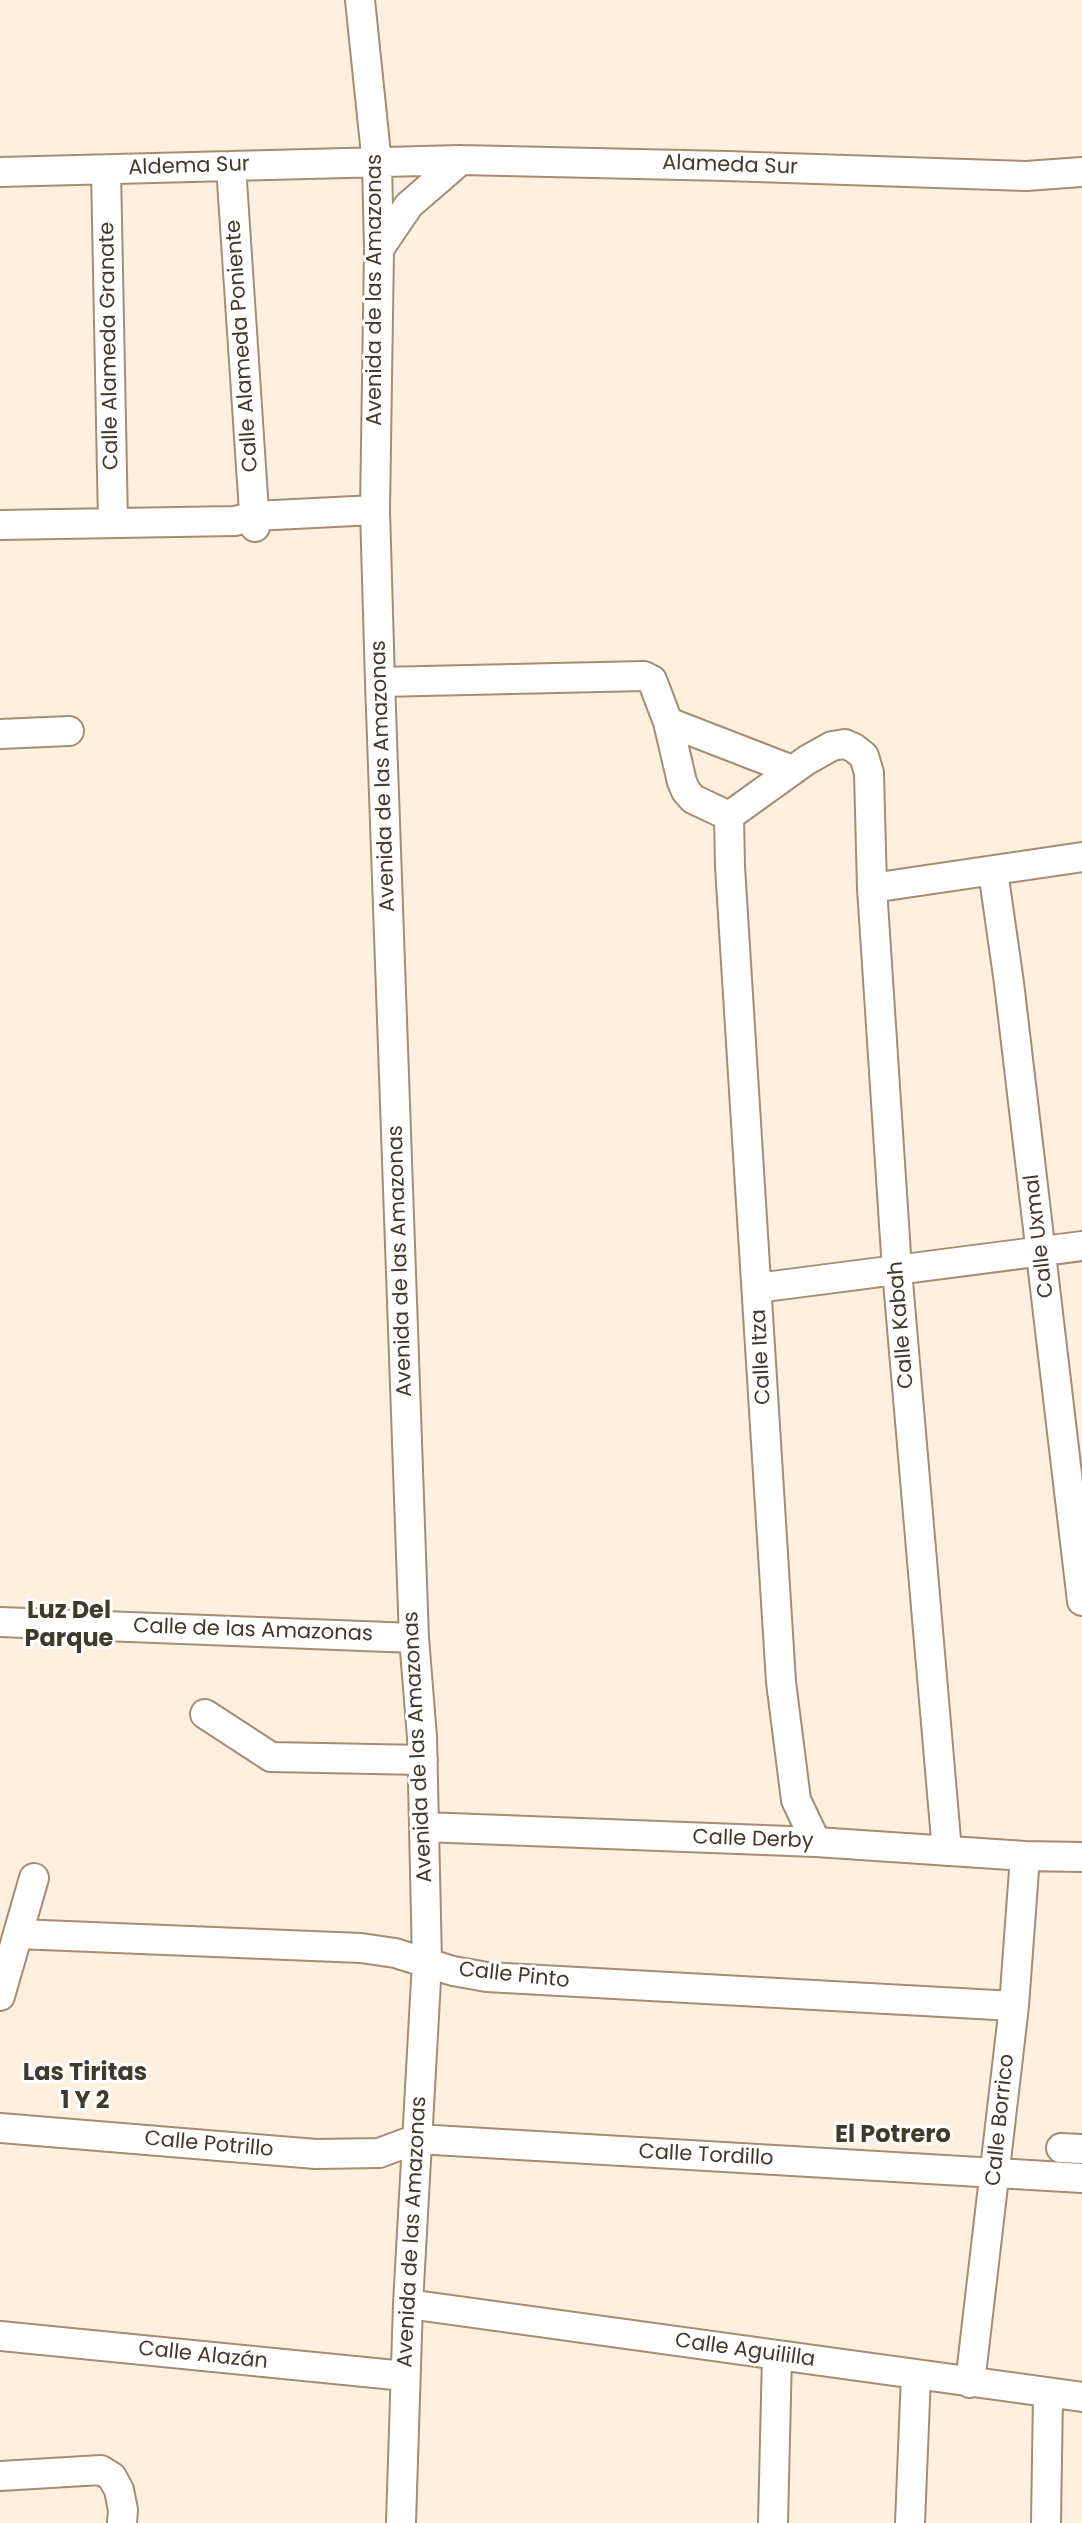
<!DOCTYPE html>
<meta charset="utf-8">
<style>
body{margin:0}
canvas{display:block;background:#feefde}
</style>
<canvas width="1082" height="2523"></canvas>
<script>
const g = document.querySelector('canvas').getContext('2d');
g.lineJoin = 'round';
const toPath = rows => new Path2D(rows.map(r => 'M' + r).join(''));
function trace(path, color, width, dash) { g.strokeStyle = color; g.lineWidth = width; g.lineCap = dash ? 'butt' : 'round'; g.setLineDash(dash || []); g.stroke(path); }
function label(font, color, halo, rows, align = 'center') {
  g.font = font + ' Poppins,sans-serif'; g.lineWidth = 6; g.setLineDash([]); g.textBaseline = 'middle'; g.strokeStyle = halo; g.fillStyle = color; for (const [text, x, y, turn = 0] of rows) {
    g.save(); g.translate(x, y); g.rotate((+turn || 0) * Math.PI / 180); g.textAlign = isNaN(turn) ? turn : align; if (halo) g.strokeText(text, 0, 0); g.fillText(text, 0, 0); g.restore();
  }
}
const minor = toPath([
 [360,0,377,164,379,249,375,510,380,682,414,1638,422,1737,427,1962,408,2304,401,2523],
 [231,166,255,527],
 [106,170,113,523],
 [0,172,461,160,726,166,1026,176,1082,172],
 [379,249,409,205,461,160],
 [0,525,235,521,254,516,375,510],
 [380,682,644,676,652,680,668,722,682,782,686,791,693,799,729,816],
 [668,722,792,770],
 [0,734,69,731],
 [993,871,1009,983,1082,1601],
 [872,888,1082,857],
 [757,1288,1082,1246],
 [0,1622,414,1638],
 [205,1714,271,1757,423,1760],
 [424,1827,816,1842,1025,1856,1082,1857],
 [816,1842,796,1800,781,1682,730,867,729,816,807,760,832,746,845,744,854,748,864,756,869,773,872,888,897,1270,947,1851],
 [18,1934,361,1948,395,1953,453,1971,487,1977,1014,2006],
 [0,1996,34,1878],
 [0,2128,316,2154,379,2153,417,2139,1082,2178],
 [1061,2148,1082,2149],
 [408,2304,1082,2397],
 [0,2336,405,2376],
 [970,2383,1014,2006,1025,1856],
 [0,2476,101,2470,112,2477,119,2490,123,2510,122,2523],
 [773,2523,777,2355],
 [910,2523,916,2375],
 [1046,2523,1048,2394]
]);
trace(minor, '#a48d72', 32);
trace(minor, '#fff', 28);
label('21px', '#42392d', '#fff', [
 ["Alameda Sur",730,166,2],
 ["Aldema Sur",189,167,-2],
 ["Avenida de las Amazonas",376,290,-90],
 ["Calle Alameda Granate",110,346,-91],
 ["Calle Alameda Poniente",243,346,-94],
 ["Avenida de las Amazonas",384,776,-92],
 ["Calle Uxmal",1040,1236,-97],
 ["Avenida de las Amazonas",401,1261,-92],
 ["Calle Kabah",902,1325,-95],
 ["Calle Itza",762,1357,-93],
 ["Calle de las Amazonas",253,1631,2],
 ["Avenida de las Amazonas",419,1747,-93],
 ["Calle Derby",753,1840,2],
 ["Calle Pinto",514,1976,6],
 ["Calle Borrico",1001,2120,-84],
 ["Calle Potrillo",209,2145,5],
 ["Calle Tordillo",706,2156,3],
 ["Avenida de las Amazonas",413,2232,-87],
 ["Calle Aguililla",745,2351,8],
 ["Calle Alazán",203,2356,6]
]);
label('bold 24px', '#42392d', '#fff', [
 ["Luz Del",69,1612],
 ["Parque",69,1640],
 ["Las Tiritas",85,2074],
 ["1 Y 2",85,2102],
 ["El Potrero",893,2136]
]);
</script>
